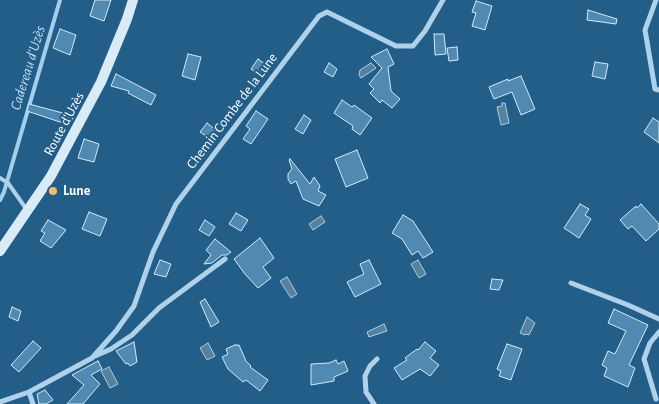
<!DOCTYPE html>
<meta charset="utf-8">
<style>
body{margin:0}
canvas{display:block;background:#235e89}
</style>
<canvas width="659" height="404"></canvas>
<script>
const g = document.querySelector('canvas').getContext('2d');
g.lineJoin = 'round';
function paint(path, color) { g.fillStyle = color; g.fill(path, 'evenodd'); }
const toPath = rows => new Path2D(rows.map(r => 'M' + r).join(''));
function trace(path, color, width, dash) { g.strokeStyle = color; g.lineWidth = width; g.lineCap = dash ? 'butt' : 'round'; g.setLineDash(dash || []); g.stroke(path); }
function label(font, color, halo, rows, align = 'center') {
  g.font = font + ' "Alegreya Sans",sans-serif'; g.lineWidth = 4; g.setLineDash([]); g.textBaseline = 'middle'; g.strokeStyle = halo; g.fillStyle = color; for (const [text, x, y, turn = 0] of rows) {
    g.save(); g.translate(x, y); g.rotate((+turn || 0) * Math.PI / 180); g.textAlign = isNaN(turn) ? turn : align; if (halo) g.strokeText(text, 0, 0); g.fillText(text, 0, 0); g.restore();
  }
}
const water = toPath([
 [371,63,376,68,361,78,359,75,360,70,371,63],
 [502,103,505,103,509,123,501,125,497,107,502,106,502,103],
 [321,216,325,222,313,230,309,224,321,216],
 [418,260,426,274,419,278,411,264,418,260],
 [287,277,297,294,291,298,280,281,287,277],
 [527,317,535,323,529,335,526,334,525,335,520,333,527,317],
 [384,324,387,331,369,337,367,332,384,324],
 [208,343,215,356,207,360,200,348,208,343],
 [109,367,118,384,110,388,101,371,109,367]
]);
paint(water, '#58819e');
trace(water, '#a3cfeb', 1);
trace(toPath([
 [0,200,4,192,60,0]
]), '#a3cfeb', 4);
const building = toPath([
 [95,0,111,0,104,21,90,16,95,0],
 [476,1,492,6,485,30,472,26,476,13,472,12,476,1],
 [588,10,617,19,616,24,587,20,588,10],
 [60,29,76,35,70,55,53,48,60,29],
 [434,34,444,34,446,54,435,55,434,34],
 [457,47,458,60,449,61,447,48,457,47],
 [387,49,394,64,388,67,391,91,400,99,392,108,382,100,380,103,370,93,374,89,369,84,382,68,371,57,387,49],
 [188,54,201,57,195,80,182,76,188,54],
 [258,59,269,67,262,77,251,69,258,59],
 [595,62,608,64,605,79,592,76,595,62],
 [329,63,337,69,333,77,324,72,329,63],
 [116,74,156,95,151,105,128,93,129,91,111,86,116,74],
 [521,76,535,109,521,115,512,92,494,99,489,87,508,79,508,81,521,76],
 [342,100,352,107,354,105,372,118,360,135,352,129,353,126,334,113,342,100],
 [29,104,74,116,69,125,27,111,29,104],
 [256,111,268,119,251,144,243,139,250,129,246,126,256,111],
 [304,115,311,120,303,134,295,129,304,115],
 [653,118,659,122,659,143,644,132,653,118],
 [207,123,217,131,210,139,200,132,207,123],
 [84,139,99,144,94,162,78,158,84,139],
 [357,150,368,178,346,187,335,159,357,150],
 [290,159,310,184,314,177,320,186,318,191,326,195,319,206,303,199,296,181,291,184,288,179,288,174,292,169,289,160,290,159],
 [580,204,589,209,585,215,591,219,579,238,564,228,580,204],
 [641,204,659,224,659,229,646,241,632,226,628,229,620,220,636,206,637,208,641,204],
 [89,212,107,219,100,236,82,229,89,212],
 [236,213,248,220,241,231,229,224,236,213],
 [403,215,413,221,433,252,423,258,418,251,412,255,402,239,392,233,403,215],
 [48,220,66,230,51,248,40,241,45,233,41,231,48,220],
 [205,220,215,227,209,236,199,230,205,220],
 [260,238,274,258,263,267,271,278,258,288,245,274,234,259,260,238],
 [215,239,231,252,227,255,222,255,212,263,204,264,211,255,206,250,215,239],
 [160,260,171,264,166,277,154,274,160,260],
 [369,260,381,284,355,297,347,282,364,274,360,264,369,260],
 [492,279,503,280,499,290,490,289,492,279],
 [205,299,219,322,211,327,200,302,205,299],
 [12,307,21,311,18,321,9,317,12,307],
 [614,309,648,325,629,365,635,368,628,387,604,376,607,368,602,365,608,351,615,354,626,331,608,323,614,309],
 [33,341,41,348,19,372,11,365,33,341],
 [134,342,137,362,130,366,128,363,126,364,116,351,134,342],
 [425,342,436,351,430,358,439,365,430,376,420,369,402,380,394,368,407,360,405,358,417,349,418,350,425,342],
 [507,344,522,349,511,380,499,376,501,371,497,369,507,344],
 [235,345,239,345,246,361,251,366,250,367,268,380,260,391,246,380,243,382,228,369,222,357,228,354,226,349,235,345],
 [336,360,338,364,344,361,348,371,334,377,334,381,311,385,311,364,329,363,336,360],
 [98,361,102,369,91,375,100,384,83,404,67,404,84,385,72,375,98,361],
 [45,390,53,400,46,404,39,404,37,394,45,390]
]);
paint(building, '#508ab2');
trace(building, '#d3e9f7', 1);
trace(toPath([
 [0,178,8,183,27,210]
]), '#afd2ea', 4);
trace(toPath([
 [656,0,645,30,655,89,659,90],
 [571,283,628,305,659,319],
 [95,356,111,349,132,335,159,308,225,259],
 [29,392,33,404],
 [656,399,644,359,650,343,659,332],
 [0,402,29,392,92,358,116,331,134,306,153,252,176,204,319,16,327,12,396,46,413,46,425,31,443,0],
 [374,404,366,392,365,376,370,366,377,359]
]), '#afd2ea', 5);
trace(toPath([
 [0,251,51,176,101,82,127,19,133,0]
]), '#daebf8', 10);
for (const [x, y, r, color] of [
 [53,191,5,"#f5bc71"]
]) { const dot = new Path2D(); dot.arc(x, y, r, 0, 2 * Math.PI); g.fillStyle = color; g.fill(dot); trace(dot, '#235e89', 2); }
label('14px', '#fff', '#235e89', [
 ["Chemin Combe de la Lune",232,111,-53],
 ["Route d'Uzès",64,124,-62]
]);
label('bold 14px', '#fff', '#235e89', [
 ["Lune",63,191]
], 'left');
label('italic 15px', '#badbf1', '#235e89', [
 ["Cadereau d'Uzès",28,68,-73]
]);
</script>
